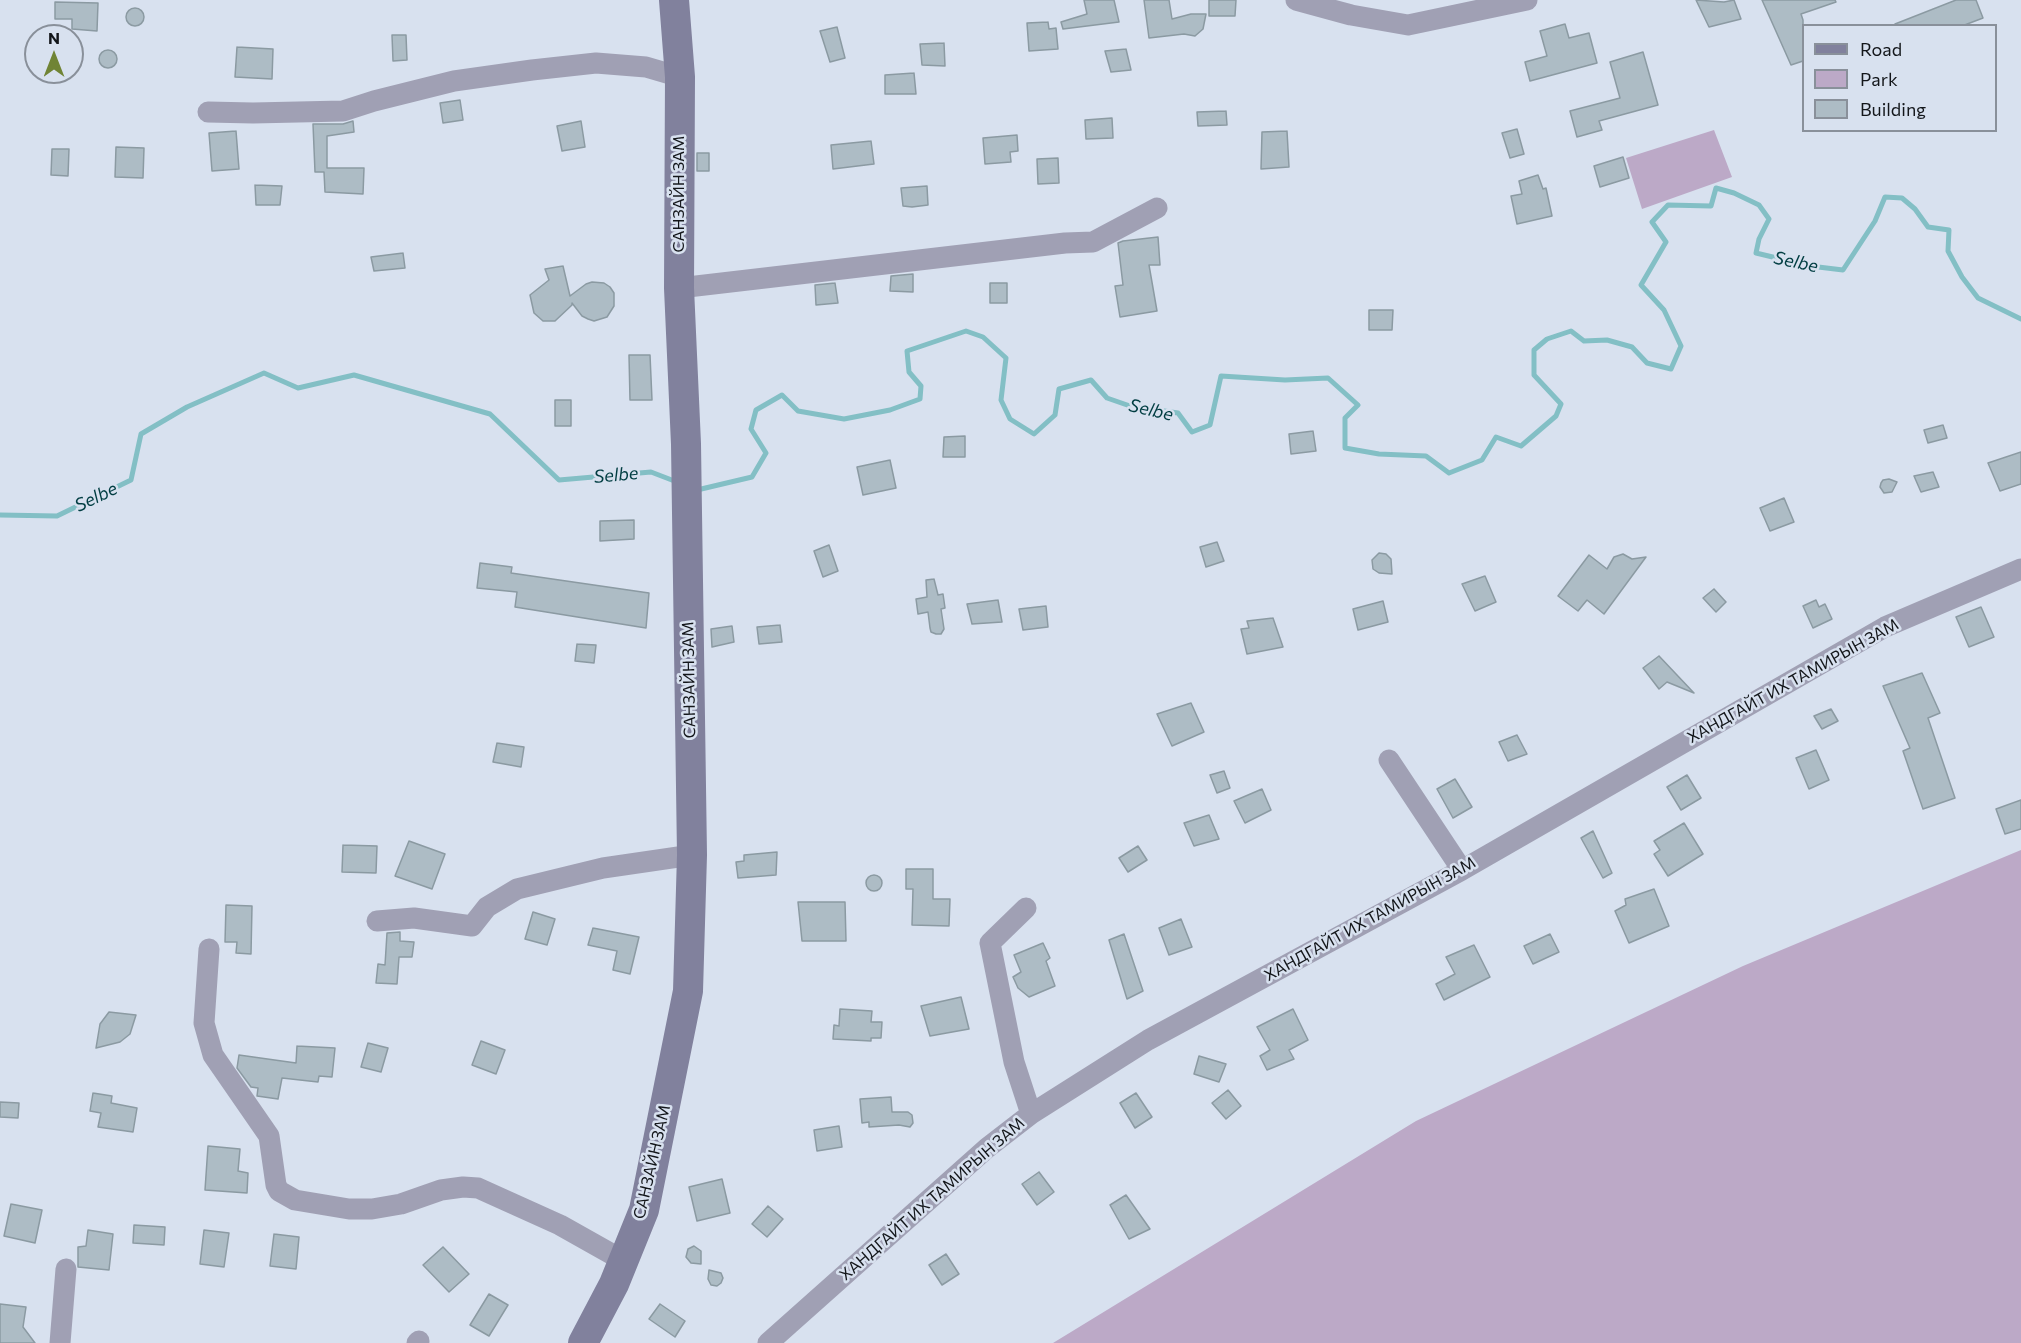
<!DOCTYPE html>
<meta charset="utf-8">
<style>
body{margin:0}
#map{position:relative;width:2021px;height:1343px;overflow:hidden;background:#d8e1ef;font-family:Commissioner,sans-serif}
canvas{display:block}
.legend{position:absolute;left:1802px;top:24px;width:195px;height:108px;box-sizing:border-box;background:#d8e1ef;border:2px solid #89909a;margin:0;padding:8px 10px;list-style:none;font-size:18px;color:#13161a}
.legend li{display:flex;align-items:center;gap:12px;height:30px}
.legend b{width:30px;border:2px solid #89909a}
.north{position:absolute;left:24px;top:24px;width:60px;height:60px;box-sizing:border-box;background:#d8e1ef;border:2px solid #89909a;border-radius:50%;rotate:0deg;font-size:16px;font-weight:700;line-height:24px;text-align:center;color:#13161a}
.north::after{content:'';display:block;margin:auto;width:21px;height:27px;background:#708435;clip-path:polygon(50% 0,100% 100%,50% 72%,0 100%)}
</style>
<div id="map">
<canvas width="2021" height="1343"></canvas>
<ul class="legend">
<li><b style="height:8px;background:#81819d"></b>Road</li>
<li><b style="height:16px;background:#bca9c7"></b>Park</li>
<li><b style="height:16px;background:#adbcc5"></b>Building</li>
</ul>
<div class="north">N</div>
</div>
<script>
const g = document.querySelector('canvas').getContext('2d');
g.lineJoin = 'round';
function paint(path, color) { g.fillStyle = color; g.fill(path, 'evenodd'); }
const toPath = rows => new Path2D(rows.map(r => 'M' + r).join(''));
function trace(path, color, width, dash) { g.strokeStyle = color; g.lineWidth = width; g.lineCap = dash ? 'butt' : 'round'; g.setLineDash(dash || []); g.stroke(path); }
function label(font, color, halo, rows, align = 'center') {
  g.font = font + ' Commissioner,sans-serif'; g.lineWidth = 5; g.setLineDash([]); g.textBaseline = 'middle'; g.strokeStyle = halo; g.fillStyle = color; for (const [text, x, y, turn = 0] of rows) {
    g.save(); g.translate(x, y); g.rotate((+turn || 0) * Math.PI / 180); g.textAlign = isNaN(turn) ? turn : align; if (halo) g.strokeText(text, 0, 0); g.fillText(text, 0, 0); g.restore();
  }
}
paint(toPath([
 [1714,130,1732,177,1642,209,1626,158],
 [2021,850,2021,1343,1053,1343,1416,1121,1743,966]
]), '#bca9c7');
trace(toPath([
 [697,490,752,477,766,453,751,429,756,410,782,395,798,411,844,419,890,410,920,399,921,386,909,372,907,351,966,331,983,337,1006,358,1001,400,1010,419,1034,434,1055,415,1059,389,1091,380,1107,398,1130,406,1178,413,1192,432,1210,425,1221,376,1285,380,1328,378,1358,405,1345,418,1345,448,1379,454,1426,456,1449,473,1482,460,1496,437,1521,446,1556,416,1561,404,1534,375,1534,350,1547,339,1571,331,1584,341,1607,340,1632,347,1647,363,1671,369,1681,346,1664,310,1641,285,1666,242,1652,222,1668,205,1711,206,1716,188,1734,193,1759,205,1769,219,1759,239,1756,253,1810,266,1843,270,1875,221,1885,197,1902,198,1915,209,1928,227,1949,230,1948,251,1962,277,1978,298,2021,319],
 [0,515,57,516,131,480,141,434,187,407,264,373,298,388,354,375,490,414,559,480,651,472,677,482]
]), '#83bfc5', 5);
const building = toPath([
 [1084,0,1114,0,1119,22,1063,29,1061,22,1087,14,1084,0],
 [1144,0,1169,0,1172,19,1191,14,1206,14,1203,29,1195,36,1184,34,1149,38,1144,0],
 [1209,0,1236,0,1235,16,1209,16,1209,0],
 [1696,0,1724,2,1734,0,1741,19,1709,27,1696,0],
 [1762,0,1835,0,1836,2,1801,14,1803,20,1803,61,1791,65,1762,0],
 [1956,0,1976,0,1983,18,1962,26,1895,26,1895,24,1956,0],
 [55,2,98,3,97,31,72,29,72,19,55,19,55,2],
 '126 17a9 9 0 1 1 18 0a9 9 0 1 1-18 0Z',
 [1048,22,1049,29,1056,28,1058,49,1029,51,1027,23,1048,22],
 [1565,24,1569,38,1589,33,1597,63,1530,81,1525,62,1547,56,1540,31,1565,24],
 [837,27,845,58,830,62,820,31,837,27],
 [392,35,406,35,407,60,393,61,392,35],
 [944,43,945,66,922,65,920,44,944,43],
 [237,47,273,49,272,79,235,77,237,47],
 [1126,49,1131,70,1111,72,1105,51,1126,49],
 '99 59a9 9 0 1 1 18 0a9 9 0 1 1-18 0Z',
 [1643,52,1658,105,1599,121,1602,130,1577,137,1570,111,1620,98,1610,62,1643,52],
 [914,73,916,94,885,94,885,75,914,73],
 [460,100,463,120,443,123,440,103,460,100],
 [1226,111,1227,125,1198,126,1197,112,1226,111],
 [1112,118,1113,138,1086,139,1085,120,1112,118],
 [353,121,354,132,327,136,327,168,364,168,363,194,325,192,324,172,315,172,313,124,343,124,353,121],
 [581,121,585,147,562,151,557,126,581,121],
 [1517,129,1524,154,1510,158,1502,133,1517,129],
 [236,131,239,169,212,171,209,133,236,131],
 [1287,131,1289,167,1261,169,1262,132,1287,131],
 [1017,135,1018,151,1010,152,1011,162,985,164,983,138,1017,135],
 [871,141,874,164,833,169,831,145,871,141],
 [116,147,144,148,143,178,115,177,116,147],
 [52,149,69,149,68,176,51,175,52,149],
 [697,153,709,153,709,171,697,171,697,153],
 [1623,157,1629,178,1600,187,1594,166,1623,157],
 [1058,158,1059,183,1038,184,1037,159,1058,158],
 [1538,175,1543,189,1546,188,1552,216,1517,224,1511,196,1522,194,1519,181,1538,175],
 [255,185,282,186,280,205,256,205,255,185],
 [927,186,928,205,912,207,903,206,901,188,927,186],
 [1158,237,1160,265,1149,265,1157,311,1120,317,1115,286,1123,285,1118,243,1123,241,1158,237],
 [403,253,405,268,374,271,371,257,403,253],
 [563,266,570,296,586,284,592,282,604,283,610,287,614,293,614,306,607,317,594,321,588,319,582,316,572,303,572,305,555,321,543,321,534,313,530,295,549,280,545,269,563,266],
 [913,274,913,292,890,291,891,276,913,274],
 [835,283,838,303,816,305,815,285,835,283],
 [990,283,1007,283,1007,303,990,303,990,283],
 [1369,310,1393,310,1392,330,1369,330,1369,310],
 [629,355,650,355,652,400,630,400,629,355],
 [555,400,571,400,571,426,555,426,555,400],
 [1943,425,1947,438,1928,443,1924,430,1943,425],
 [1313,431,1316,451,1291,454,1289,434,1313,431],
 [965,436,965,457,943,457,944,437,965,436],
 [2021,452,2021,484,2000,491,1988,463,2021,452],
 [890,460,896,488,863,495,857,467,890,460],
 [1933,472,1939,487,1921,492,1914,476,1933,472],
 [1889,479,1897,482,1892,492,1884,493,1880,487,1881,483,1883,480,1889,479],
 [1784,498,1794,522,1770,531,1760,508,1784,498],
 [634,520,634,539,600,541,600,521,634,520],
 [1217,542,1224,561,1206,567,1200,547,1217,542],
 [829,545,838,571,823,577,814,551,829,545],
 [1379,553,1386,554,1391,559,1392,574,1379,573,1373,569,1372,560,1379,553],
 [1623,554,1632,559,1646,557,1604,614,1587,600,1578,611,1558,596,1589,555,1607,569,1614,557,1623,554],
 [480,563,512,567,511,573,649,593,646,628,515,607,517,592,477,588,480,563],
 [1485,576,1496,602,1475,611,1462,584,1485,576],
 [934,579,938,595,943,594,945,608,941,609,944,629,941,634,936,634,931,632,930,628,928,612,918,614,916,599,927,597,926,580,934,579],
 [1714,589,1726,602,1716,612,1703,598,1714,589],
 [998,600,1002,622,972,624,967,604,998,600],
 [1816,600,1819,607,1825,604,1832,619,1813,628,1803,606,1816,600],
 [1383,601,1388,622,1358,630,1353,609,1383,601],
 [1046,606,1048,627,1023,630,1019,609,1046,606],
 [1981,607,1994,637,1969,647,1956,617,1981,607],
 [1273,618,1283,647,1247,654,1241,629,1249,628,1247,621,1273,618],
 [780,625,782,642,759,644,757,627,780,625],
 [732,626,734,642,712,647,711,629,732,626],
 [577,644,596,645,594,663,575,661,577,644],
 [1659,656,1694,693,1667,682,1659,689,1643,668,1659,656],
 [1922,673,1940,713,1928,718,1955,798,1923,809,1903,751,1910,748,1883,686,1922,673],
 [1191,703,1204,732,1172,746,1157,714,1191,703],
 [1831,709,1838,721,1822,729,1814,716,1831,709],
 [1517,735,1527,754,1508,761,1499,742,1517,735],
 [497,743,524,747,521,767,493,762,497,743],
 [1816,750,1829,780,1809,789,1796,758,1816,750],
 [1224,771,1230,788,1217,793,1210,775,1224,771],
 [1687,775,1701,798,1681,810,1667,787,1687,775],
 [1455,779,1472,807,1453,818,1437,789,1455,779],
 [1262,789,1271,810,1245,823,1234,801,1262,789],
 [2021,800,2021,829,2005,834,1996,809,2021,800],
 [1209,815,1219,839,1194,846,1184,823,1209,815],
 [1684,823,1703,854,1668,876,1654,854,1660,850,1654,841,1684,823],
 [1593,831,1612,873,1603,878,1581,838,1593,831],
 [409,841,445,854,432,889,395,876,409,841],
 [343,845,377,846,376,873,342,872,343,845],
 [1138,846,1147,860,1128,872,1119,858,1138,846],
 [777,852,776,875,738,878,736,862,744,861,744,855,777,852],
 [906,869,933,869,933,899,950,899,949,926,912,925,913,889,906,889,906,869],
 '866 883a8 8 0 1 1 16 0a8 8 0 1 1-16 0Z',
 [1654,889,1669,926,1629,943,1615,911,1626,905,1625,899,1654,889],
 [798,902,845,902,846,941,802,941,798,902],
 [226,905,252,906,251,954,236,953,237,942,225,942,226,905],
 [533,912,555,919,547,945,525,939,533,912],
 [1181,919,1192,947,1169,955,1159,928,1181,919],
 [593,928,639,937,630,974,613,970,617,951,588,945,593,928],
 [400,932,400,941,414,942,412,957,399,957,397,984,376,983,378,964,385,965,387,933,400,932],
 [1124,934,1143,991,1127,999,1109,940,1124,934],
 [1550,934,1559,952,1533,964,1524,946,1550,934],
 [1043,943,1050,958,1046,961,1055,986,1029,997,1018,988,1013,977,1021,972,1014,955,1043,943],
 [1474,945,1490,977,1444,1000,1436,984,1455,974,1446,957,1474,945],
 [961,997,969,1029,930,1036,921,1006,961,997],
 [840,1009,872,1011,871,1022,882,1022,881,1038,871,1038,871,1041,833,1039,834,1025,839,1026,840,1009],
 [1293,1009,1308,1040,1289,1050,1294,1059,1267,1070,1260,1056,1270,1050,1257,1027,1293,1009],
 [109,1012,136,1015,130,1034,120,1042,96,1048,100,1024,109,1012],
 [481,1041,505,1050,496,1074,472,1065,481,1041],
 [368,1043,388,1048,381,1072,361,1067,368,1043],
 [297,1046,335,1048,332,1077,319,1076,318,1082,282,1078,278,1099,257,1096,258,1088,251,1087,237,1068,239,1055,296,1063,297,1046],
 [1199,1056,1226,1064,1219,1082,1194,1074,1199,1056],
 [1228,1090,1241,1106,1226,1119,1212,1103,1228,1090],
 [93,1093,112,1096,111,1103,137,1108,133,1132,98,1127,101,1113,90,1111,93,1093],
 [1136,1093,1152,1117,1135,1128,1120,1103,1136,1093],
 [891,1097,892,1112,908,1112,912,1115,913,1123,910,1127,899,1125,869,1127,869,1122,862,1123,860,1099,891,1097],
 [0,1102,19,1103,18,1118,0,1117,0,1102],
 [839,1126,842,1147,817,1151,814,1130,839,1126],
 [208,1146,240,1149,238,1171,248,1173,247,1193,205,1190,208,1146],
 [1039,1172,1054,1192,1037,1205,1022,1184,1039,1172],
 [722,1179,730,1213,697,1221,689,1187,722,1179],
 [1126,1195,1150,1229,1129,1239,1110,1205,1126,1195],
 [11,1204,42,1210,35,1243,4,1236,11,1204],
 [768,1206,783,1219,767,1237,752,1224,768,1206],
 [134,1225,165,1227,164,1245,133,1243,134,1225],
 [88,1230,113,1234,109,1270,78,1267,78,1247,86,1246,88,1230],
 [204,1230,229,1233,224,1267,200,1264,204,1230],
 [274,1234,299,1237,296,1269,270,1266,274,1234],
 [694,1246,701,1251,701,1264,691,1263,686,1257,688,1249,694,1246],
 [443,1247,469,1274,449,1292,423,1265,443,1247],
 [946,1254,959,1274,942,1285,929,1265,946,1254],
 [709,1270,721,1273,723,1278,721,1283,717,1286,711,1285,708,1279,709,1270],
 [489,1294,508,1305,489,1336,470,1325,489,1294],
 [0,1304,26,1307,23,1327,35,1343,0,1343,0,1304],
 [660,1304,685,1321,675,1337,649,1319,660,1304]
]);
paint(building, '#adbcc5');
trace(building, '#8b9aa2', 1.5);
trace(toPath([
 [1296,0,1351,15,1408,25,1527,0],
 [208,112,253,113,343,111,374,101,454,81,532,70,596,63,646,67,680,77],
 [679,288,1065,243,1093,242,1157,208],
 [1389,760,1462,870],
 [1026,908,990,943,1014,1062,1031,1114],
 [377,921,414,918,472,926,487,907,517,889,603,868,692,855],
 [209,949,204,1023,213,1055,269,1136,276,1185,279,1191,295,1200,349,1209,372,1209,401,1204,441,1190,463,1187,478,1188,560,1225,624,1261],
 [60,1343,66,1269],
 [417,1343,419,1341],
 [768,1343,987,1148,1031,1114,1148,1040,1462,870,1885,627,2021,569]
]), '#a0a0b4', 21);
trace(toPath([
 [583,1343,614,1284,644,1210,688,991,692,855,686,444,679,288,680,77,674,0]
]), '#81819d', 30);
label('16px', '#13161a', '#d8e1ef', [
 ["САНЗАЙН ЗАМ",679,194,-90],
 ["САНЗАЙН ЗАМ",689,680,-91],
 ["ХАНДГАЙТ ИХ ТАМИРЫН ЗАМ",1793,681,-29],
 ["ХАНДГАЙТ ИХ ТАМИРЫН ЗАМ",1370,919,-29],
 ["САНЗАЙН ЗАМ",652,1162,-77],
 ["ХАНДГАЙТ ИХ ТАМИРЫН ЗАМ",932,1199,-41]
]);
label('italic 18px', '#013d42', '#d8e1ef', [
 ["Selbe",1796,262,12],
 ["Selbe",1151,410,13],
 ["Selbe",616,475,-5],
 ["Selbe",96,497,-26]
]);
</script>
